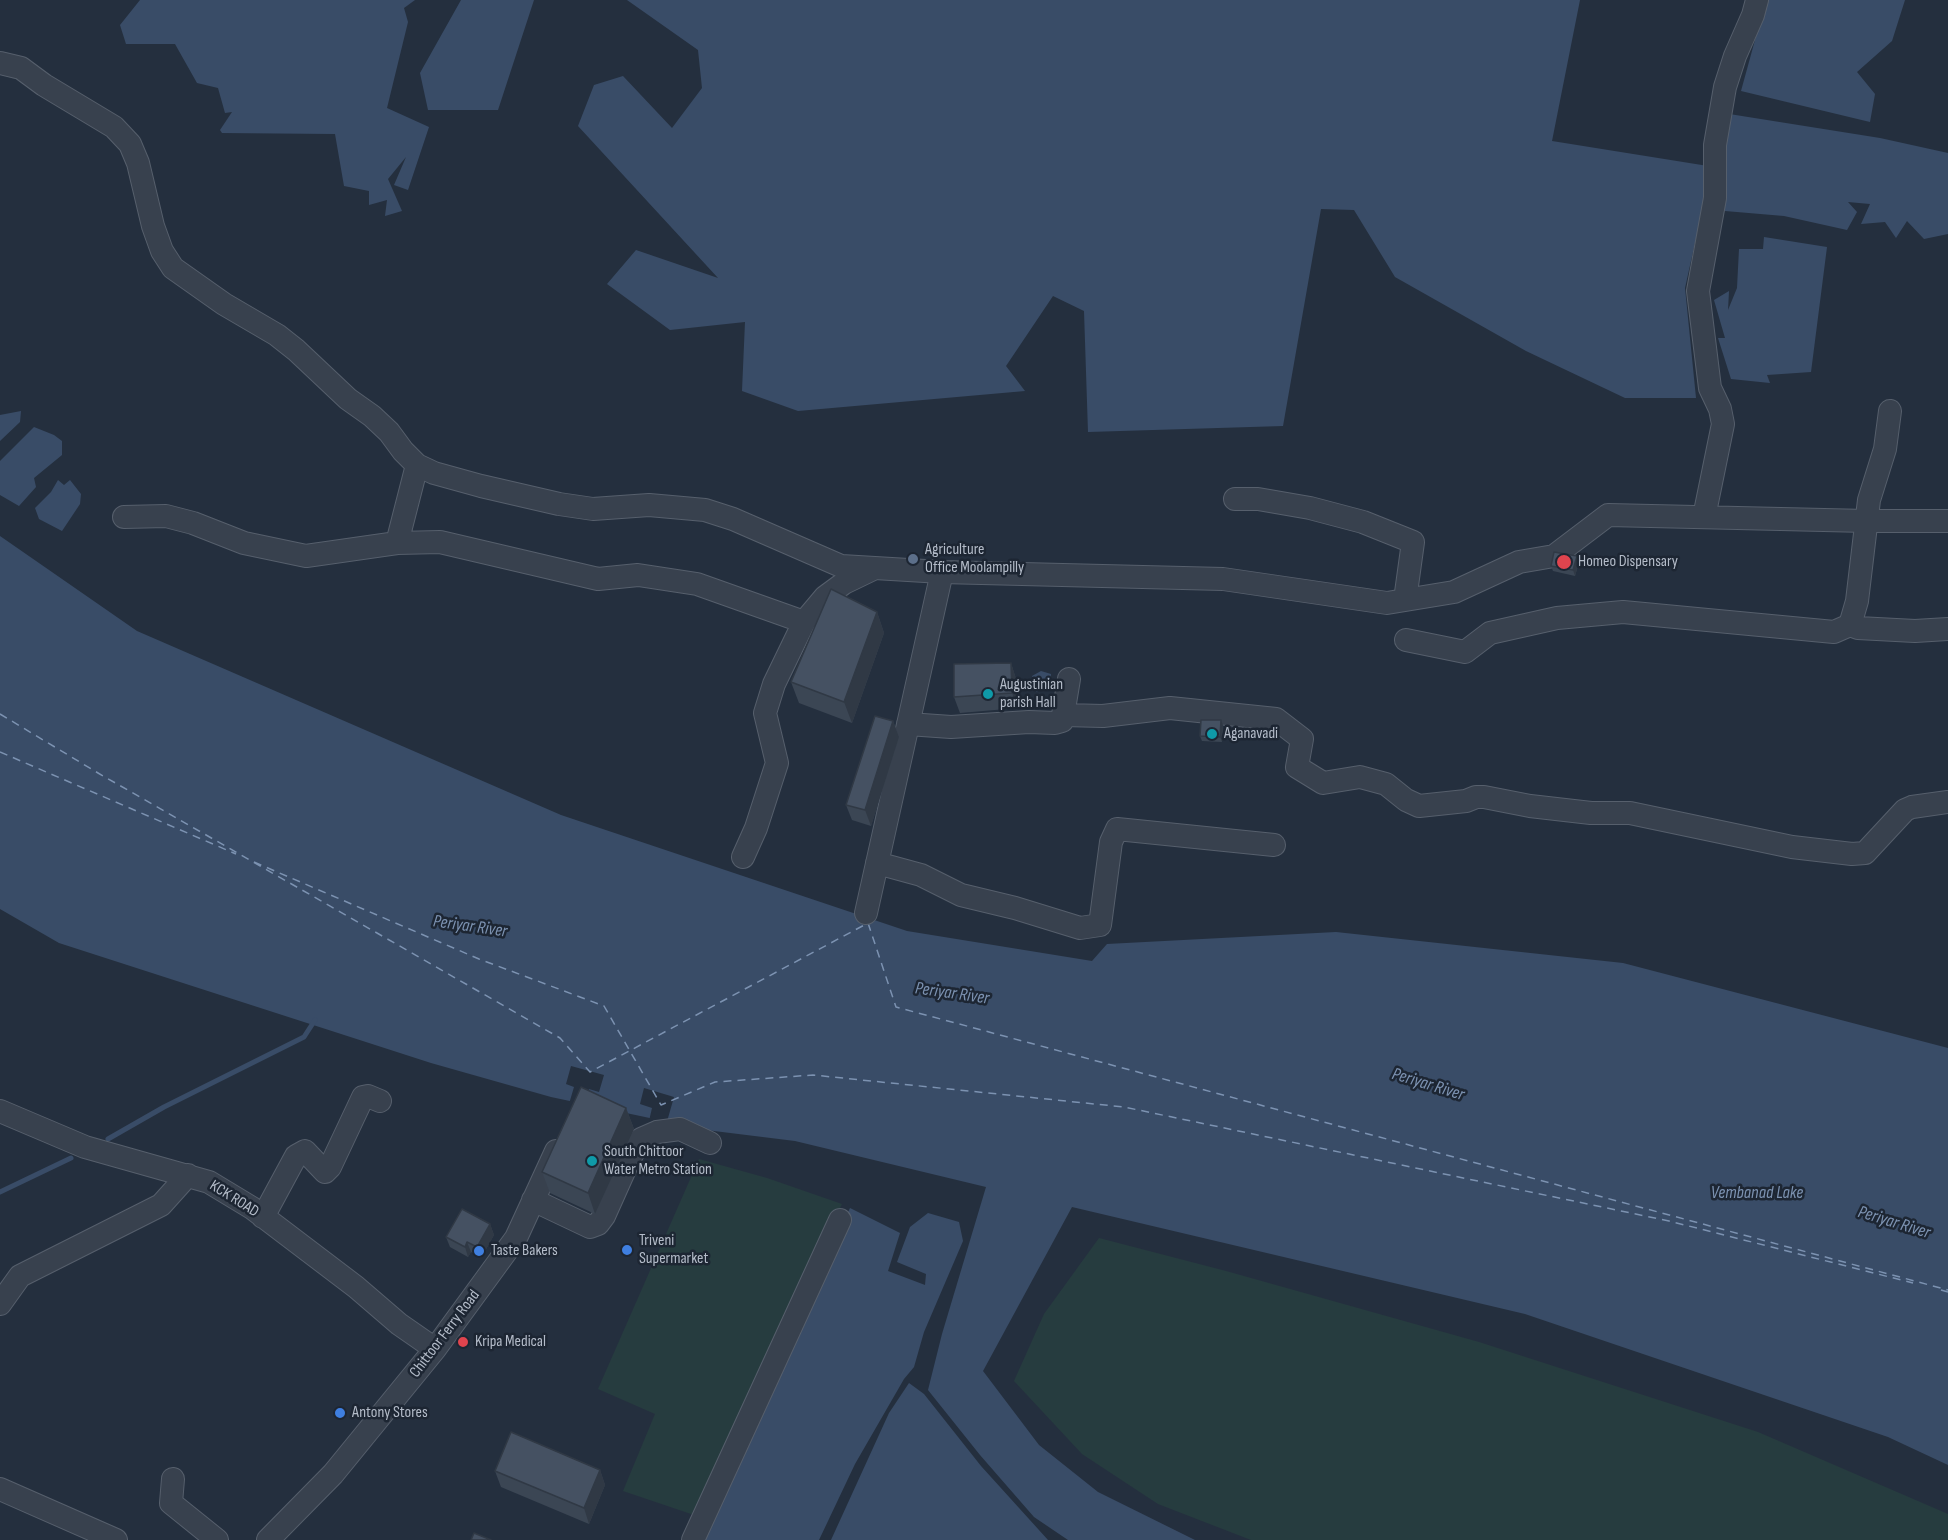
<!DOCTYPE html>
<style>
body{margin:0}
canvas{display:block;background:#242f3e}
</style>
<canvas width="1948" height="1540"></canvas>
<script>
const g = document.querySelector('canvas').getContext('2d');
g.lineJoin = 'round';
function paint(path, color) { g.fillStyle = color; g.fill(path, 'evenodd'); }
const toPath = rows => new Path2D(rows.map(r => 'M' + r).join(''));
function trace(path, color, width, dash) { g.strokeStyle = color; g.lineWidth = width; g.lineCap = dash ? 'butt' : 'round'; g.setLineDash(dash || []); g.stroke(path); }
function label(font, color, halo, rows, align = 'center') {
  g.font = font + ' "Sofia Sans Condensed",sans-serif'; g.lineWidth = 5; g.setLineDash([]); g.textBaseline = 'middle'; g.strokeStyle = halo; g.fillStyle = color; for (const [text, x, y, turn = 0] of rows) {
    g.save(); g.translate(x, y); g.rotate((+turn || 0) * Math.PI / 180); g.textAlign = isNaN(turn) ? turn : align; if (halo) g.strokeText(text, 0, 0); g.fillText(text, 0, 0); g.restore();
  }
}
paint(toPath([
 [699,1159,767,1178,842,1204,768,1357,697,1516,623,1491,655,1414,598,1389],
 [1099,1238,1226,1271,1479,1342,1758,1432,1948,1514,1948,1540,1251,1540,1158,1504,1082,1454,1014,1381,1044,1314]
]), '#263c3f');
paint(toPath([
 [140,0,415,0,404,8,408,22,387,108,429,127,408,190,394,185,406,157,388,179,402,211,385,216,387,200,369,205,369,191,344,186,335,134,222,133,220,130,232,112,225,113,218,88,197,83,175,44,126,44,120,25],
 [461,0,534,0,498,110,428,110,420,73],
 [627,0,1580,0,1552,141,1708,166,1702,211,1685,288,1696,398,1625,398,1526,351,1395,277,1354,210,1321,209,1283,426,1088,432,1084,311,1053,296,1006,366,1025,391,798,411,742,391,745,322,670,330,607,284,636,250,718,278,578,126,594,85,623,76,672,128,702,88,698,50],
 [1766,0,1905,0,1892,41,1857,72,1875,94,1870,122,1741,91],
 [1723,113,1880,138,1948,153,1948,234,1924,239,1907,221,1896,238,1885,222,1861,224,1870,204,1848,202,1857,212,1847,230,1784,216,1725,211,1725,134],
 [1764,237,1827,247,1811,372,1767,375,1770,383,1731,379,1718,338,1725,338,1714,300,1729,291,1728,310,1737,288,1739,249,1763,249],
 [21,411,20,422,0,441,0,415],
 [34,427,54,435,62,441,62,455,34,478,36,487,19,506,0,495,0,461],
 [58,480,64,485,70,480,81,494,80,504,62,531,39,519,35,508,51,492],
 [0,536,137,631,561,815,907,931,1092,961,1107,944,1336,932,1623,963,1948,1048,1948,1465,1888,1437,1525,1314,1072,1207,983,1371,1039,1445,1098,1492,1195,1540,1068,1540,1034,1517,980,1455,928,1390,942,1334,986,1187,795,1141,706,1130,551,1097,431,1063,59,943,0,909],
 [1041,671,1051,674,1050,686,1036,692,1032,676],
 [850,1208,900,1233,888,1271,925,1285,926,1274,897,1262,910,1227,928,1213,959,1222,963,1241,924,1332,914,1367,904,1379,855,1464,819,1540,697,1540],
 [909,1383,924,1394,981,1466,1048,1540,831,1540,889,1413]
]), '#394c67');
paint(toPath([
 [571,1066,604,1075,599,1092,589,1089,584,1107,569,1104,574,1087,566,1084],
 [644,1088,674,1097,666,1125,649,1121,652,1108,640,1104]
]), '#242f3e');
trace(toPath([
 [108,1139,164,1107,304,1037,315,1020],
 [0,1192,71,1158]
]), '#394c67', 5);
trace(toPath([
 [0,714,98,773,560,1038,590,1072,868,923,896,1007,1948,1290],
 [0,752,236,854],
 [254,862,479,959,604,1006,661,1105,715,1082,813,1075,1124,1107,1669,1221,1913,1283],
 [1941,1290,1948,1292]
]), '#7c92b1', 1.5, [8, 6]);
const minor = toPath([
 [0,63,21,68,44,85,114,127,130,144,138,163,153,226,162,251,173,268,224,304,277,335,296,350,348,399,372,416,389,432,403,451,417,465,434,473,481,486,559,504,593,509,649,505,705,510,733,519,841,566,942,572],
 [1235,499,1258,499,1310,508,1363,522,1413,542,1405,600],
 [124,517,166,516,193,523,244,543,306,556,397,543,440,542,598,579,638,575,697,584,804,622],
 [1704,517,1723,424,1720,409,1710,388,1698,291,1715,198,1715,145,1725,87,1735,56,1753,15,1757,0],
 [397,543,417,465],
 [1850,625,1857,601,1869,500,1885,449,1890,411],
 [1406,640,1465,652,1490,633,1557,618,1623,612,1834,632,1850,625,1858,628,1915,631,1948,629],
 [1064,715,1103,716,1170,708,1276,719,1302,739,1297,767,1323,783,1360,777,1386,784,1406,800,1419,806,1466,801,1476,797,1484,797,1530,806,1591,813,1630,813,1792,847,1852,854,1865,853,1905,810,1912,807,1948,802],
 [908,724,951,727,1029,722,1055,723,1062,721,1069,679],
 [743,857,756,828,777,763,765,713,774,684,804,622,825,597,844,583,873,569],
 [877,863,921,875,961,895,1015,908,1080,928,1100,925,1111,842,1117,829,1274,845],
 [866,913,942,572,1223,579,1387,603,1454,592,1519,562,1554,556,1608,515,1867,521,1948,521],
 [0,1111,85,1147,209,1182,252,1208,356,1287,399,1324,435,1349],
 [533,1200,590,1227,598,1224,604,1216,630,1158,641,1139,657,1132,680,1129,710,1143],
 [263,1217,296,1156,305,1151,325,1172,330,1167,363,1097,368,1096,380,1101],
 [0,1304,20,1276,161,1205,188,1175],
 [173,1479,171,1503,217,1540],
 [0,1489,116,1540],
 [268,1540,333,1474,435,1349,516,1238,556,1151],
 [693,1540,840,1220]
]);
trace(minor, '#565f6c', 24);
trace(minor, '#38414e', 22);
paint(toPath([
 [1579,562,1575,576,1553,571,1551,566],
 [877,612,884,633,852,723,799,703,791,682],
 [1011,663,1016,679,1018,708,960,713,954,697],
 [893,721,899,737,871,826,852,820,846,805],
 [1223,725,1222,742,1202,741,1200,736],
 [626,1108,634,1129,595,1214,550,1193,542,1172],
 [490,1224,494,1235,481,1258,471,1252,468,1257,450,1247,446,1237],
 [600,1470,605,1485,589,1524,501,1487,495,1471]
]), '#3b4654');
paint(toPath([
 [1577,556,1579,562,1575,576,1573,570],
 [877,612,884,633,852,723,844,702],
 [1011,663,1016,679,1018,708,1012,693],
 [1221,720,1223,725,1222,742,1220,737],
 [893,721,899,737,871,826,865,810],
 [626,1108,634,1129,595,1214,588,1193],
 [490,1224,494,1235,481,1258,477,1247],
 [467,1242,471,1252,468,1257,465,1247],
 [600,1470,605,1485,589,1524,584,1508]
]), '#303945');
const building = toPath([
 [1554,552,1577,556,1573,570,1551,566,1554,552],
 [831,589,877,612,844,702,791,682,831,589],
 [1011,663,1012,693,954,697,954,664,1011,663],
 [875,716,893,721,865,810,846,805,875,716],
 [1201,720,1221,720,1220,737,1200,736,1201,720],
 [581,1087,626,1108,588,1193,542,1172,581,1087],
 [462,1209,490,1224,477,1247,467,1242,465,1247,446,1237,462,1209],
 [511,1432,600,1470,584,1508,495,1471,511,1432],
 [474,1533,491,1540,471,1540,474,1533]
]);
paint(building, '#455162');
trace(building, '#303945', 1.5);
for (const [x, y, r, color] of [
 [913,559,6,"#5c6f8a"],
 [1564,562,8,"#e0444e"],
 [988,694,6,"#0f9aa8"],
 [1212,734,6,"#0f9aa8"],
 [592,1161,6,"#0f9aa8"],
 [627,1250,6,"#3f7fe0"],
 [479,1251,6,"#3f7fe0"],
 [463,1342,6,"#e0444e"],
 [340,1413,6,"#3f7fe0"]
]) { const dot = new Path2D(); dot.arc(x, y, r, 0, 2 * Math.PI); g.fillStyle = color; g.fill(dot); trace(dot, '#1d2633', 2); }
label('16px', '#b4bcc9', '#1d2633', [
 ["Agriculture",925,550],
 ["Office Moolampilly",925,568],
 ["Homeo Dispensary",1578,562],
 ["Augustinian",1000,685],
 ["parish Hall",1000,703],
 ["Aganavadi",1224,734],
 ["South Chittoor",604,1152],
 ["Water Metro Station",604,1170],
 ["Triveni",639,1241],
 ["Supermarket",639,1259],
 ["Taste Bakers",491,1251],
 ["Kripa Medical",475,1342],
 ["Antony Stores",352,1413]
], 'left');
label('16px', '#b4bcc9', '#1d2633', [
 ["KCK ROAD",234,1199,32],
 ["Chittoor Ferry Road",445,1334,-53]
]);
label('italic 18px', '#7c92b1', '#1d2633', [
 ["Periyar River",470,927,8],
 ["Periyar River",952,994,8],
 ["Periyar River",1428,1085,17],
 ["Vembanad Lake",1757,1193],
 ["Periyar River",1894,1223,17]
]);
</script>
